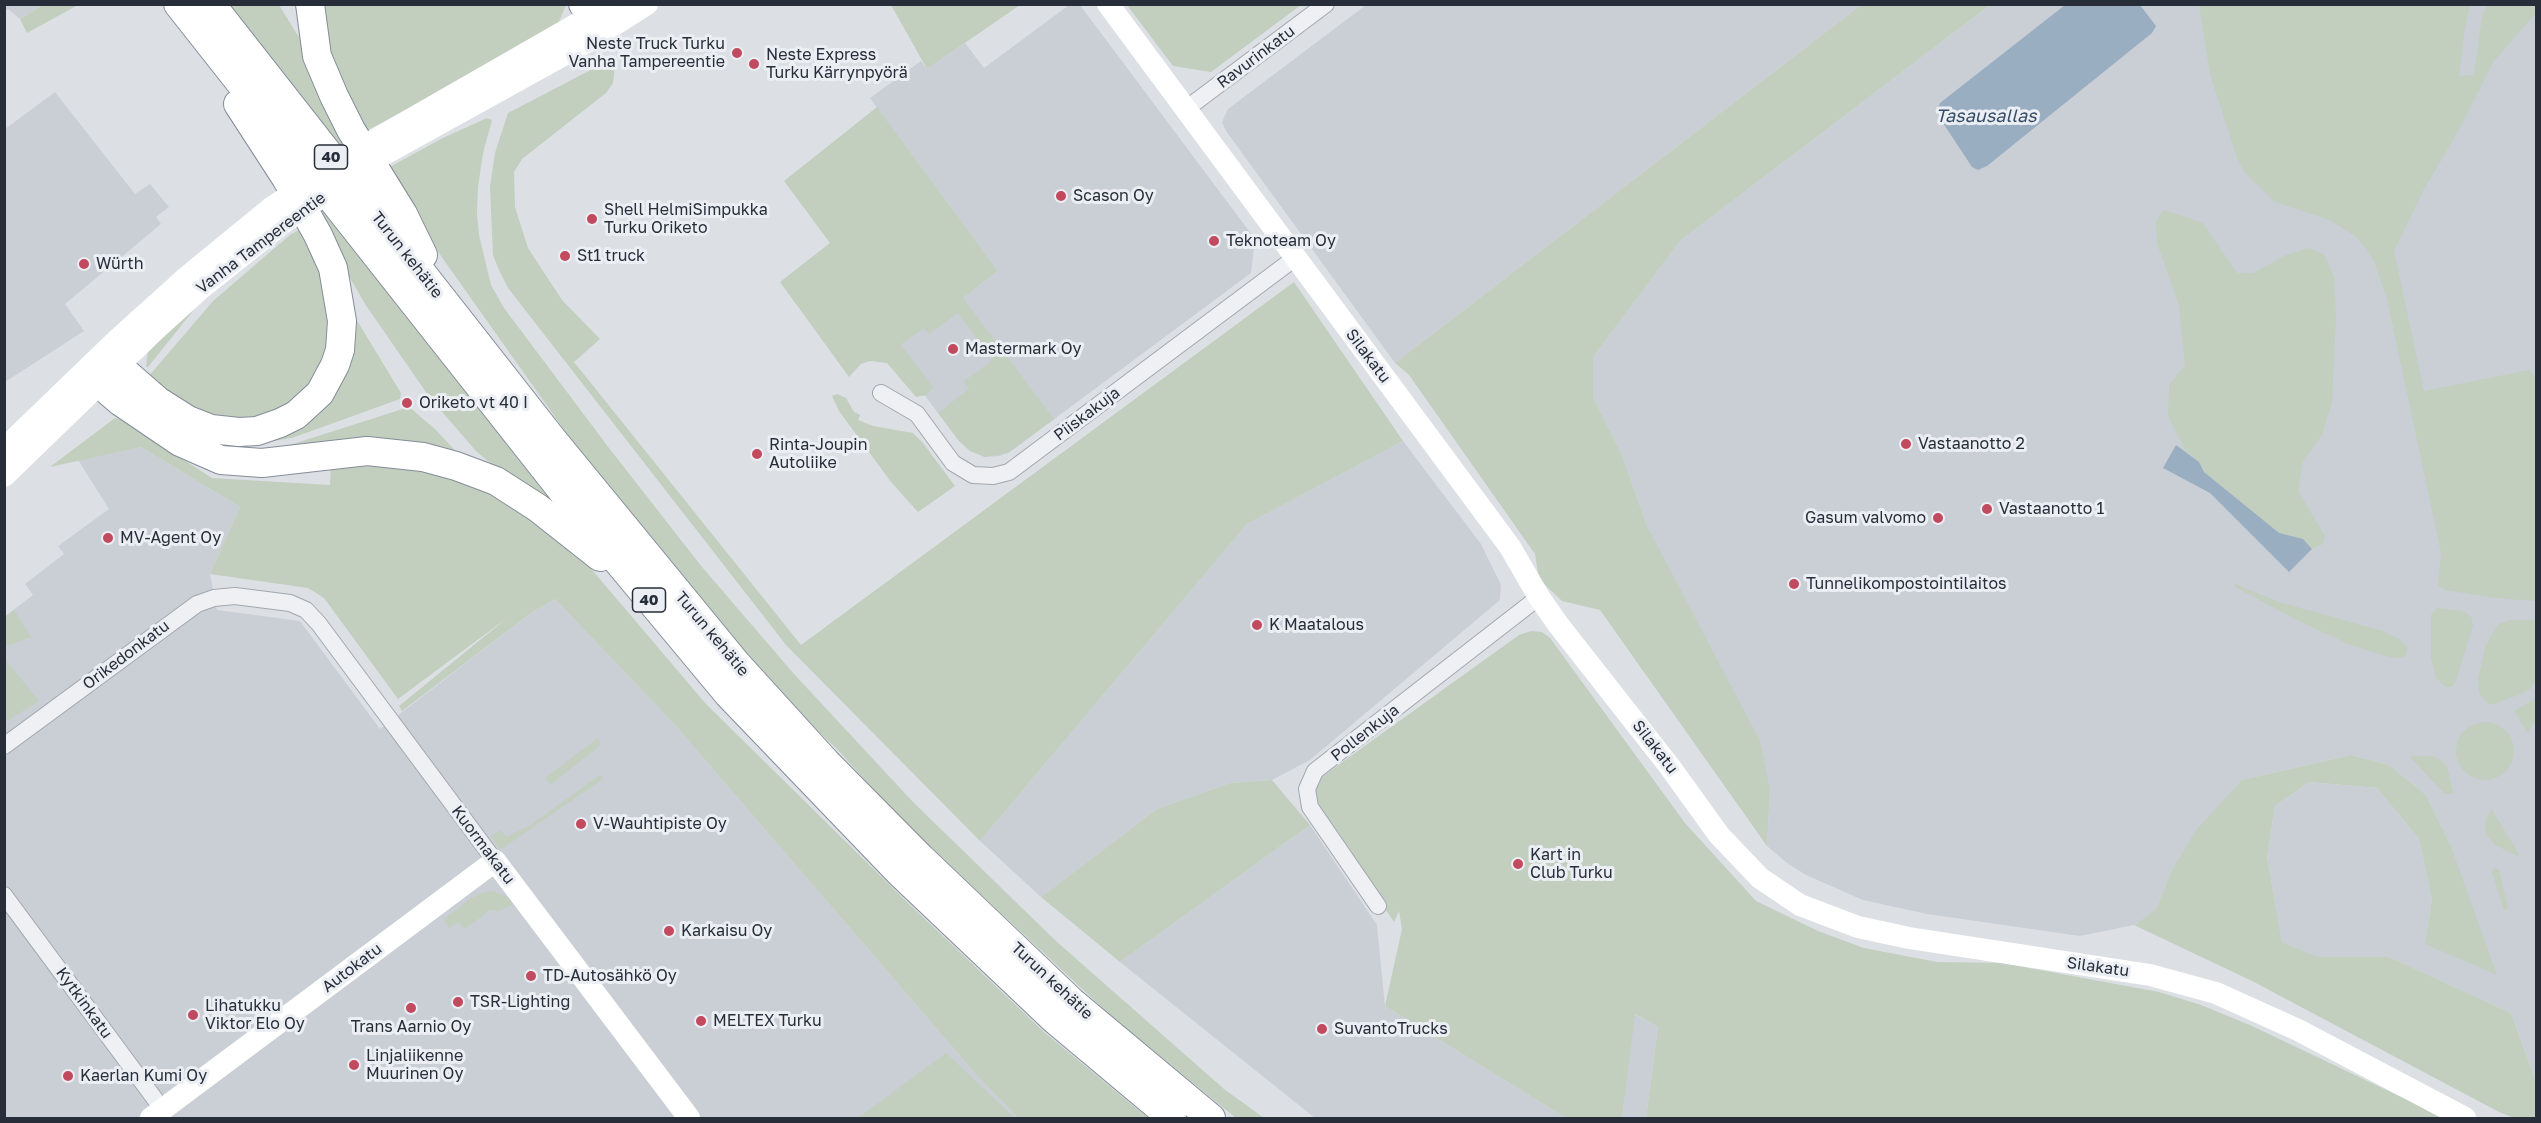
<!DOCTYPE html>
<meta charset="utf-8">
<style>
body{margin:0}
#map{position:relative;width:2541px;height:1123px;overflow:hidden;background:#dce0e5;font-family:"Golos Text",sans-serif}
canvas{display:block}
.frame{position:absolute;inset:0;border:6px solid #272e3a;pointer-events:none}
</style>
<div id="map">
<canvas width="2541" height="1123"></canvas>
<div class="frame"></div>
</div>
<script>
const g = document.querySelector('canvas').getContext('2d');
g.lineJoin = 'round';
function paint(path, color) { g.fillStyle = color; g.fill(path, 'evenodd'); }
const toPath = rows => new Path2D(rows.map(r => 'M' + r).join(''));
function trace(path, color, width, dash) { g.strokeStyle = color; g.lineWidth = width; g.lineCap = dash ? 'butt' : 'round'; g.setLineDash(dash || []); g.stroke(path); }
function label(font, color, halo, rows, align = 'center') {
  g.font = font + ' "Golos Text",sans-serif'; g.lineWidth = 6; g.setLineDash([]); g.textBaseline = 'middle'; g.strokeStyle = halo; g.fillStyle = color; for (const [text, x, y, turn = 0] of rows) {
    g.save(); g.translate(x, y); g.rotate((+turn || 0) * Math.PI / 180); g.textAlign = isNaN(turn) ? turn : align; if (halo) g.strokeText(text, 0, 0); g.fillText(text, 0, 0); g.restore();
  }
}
paint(toPath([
 [5,5,43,5,20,19,8,9,5,12],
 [1069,5,1080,5,1255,239,1251,273,1014,449,1000,456,985,457,970,451,959,441,892,352,998,271,870,98,921,61,927,69,965,43,984,68],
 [1366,5,1861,5,1395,363,1226,131,1222,122,1228,109],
 [1990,5,2536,5,2536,1082,2511,1013,2389,957,2317,957,2282,942,2267,857,2275,806,2309,782,2377,788,2419,839,2432,899,2425,944,2450,844,2426,795,2389,765,2351,755,2242,780,2171,872,2156,909,2134,925,2080,936,1927,914,1863,900,1806,875,1787,863,1767,846,1770,790,1647,526,1622,455,1593,397,1593,357,1680,241],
 [55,92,135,194,150,184,169,207,156,217,161,224,65,304,84,331,5,382,5,129],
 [1403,441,1481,544,1501,585,1500,600,1310,760,1272,780,1230,783,1157,809,1041,897,980,841,1247,524],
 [141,447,240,507,210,574,217,610,300,621,380,729,531,613,555,599,675,725,980,1079,1018,1118,5,1118,4,617,33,595,25,584,64,554,58,546,109,509,78,460],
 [1310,825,1377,925,1385,1006,1566,1118,1315,1118,1120,962],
 [1634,1014,1658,1027,1646,1118,1622,1118]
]), '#cacfd6');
paint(toPath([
 [43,5,43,4,78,5,27,33,20,19],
 [226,5,279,5,305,47,349,142,340,147],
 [314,5,566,5,558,24,544,37,362,133,346,108],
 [891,5,1020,5,927,69],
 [1127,5,1301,5,1211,72,1173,66],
 [1861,5,1990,5,1680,241,1593,357,1593,397,1622,455,1647,526,1760,741,1770,790,1767,846,1600,610,1562,601,1539,579,1535,554,1409,375,1395,363],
 [2199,5,2470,5,2465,28,2459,76,2474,75,2482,16,2487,5,2536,5,2536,13,2494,61,2455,137,2424,189,2394,251,2424,391,2529,370,2536,378,2536,601,2495,598,2445,590,2438,585,2441,553,2387,299,2374,261,2358,238,2330,220,2275,202,2246,174,2238,161,2210,74],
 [608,61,615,66,613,83,606,93,522,159,514,172,515,207,528,248,562,300,600,339,574,362,801,645,1294,282,1403,441,1247,524,980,841,786,645,508,288,499,270,493,255,490,187,495,153,508,113],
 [877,107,998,271,963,298,1054,419,1008,453,985,457,970,451,959,441,938,413,969,389,964,381,993,360,958,313,929,334,924,328,901,345,933,387,927,395,916,397,887,363,870,361,861,364,849,377,780,282,830,243,784,181],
 [487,118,492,120,483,153,478,187,477,213,479,235,491,285,504,308,609,448,702,567,794,674,913,802,1056,941,1224,1089,1264,1118,1236,1118,1110,1015,897,816,838,750,773,688,582,455,441,256,386,169,443,138],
 [324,209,374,271,558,510,501,472,476,451,430,398,365,304,314,215],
 [2164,210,2203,223,2237,273,2253,273,2286,255,2309,248,2324,254,2334,277,2336,317,2332,402,2322,435,2303,461,2298,491,2325,536,2323,544,2312,549,2303,539,2279,533,2204,472,2199,462,2185,450,2168,415,2169,385,2185,365,2179,305,2157,243,2156,221],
 [304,227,337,320,314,390,255,422,202,416,148,377,213,301,290,235],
 [213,286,148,367,146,367,148,351],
 [350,309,401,393,400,399,292,438,268,442,289,429],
 [837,394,846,398,854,412,860,415,858,420,873,426,913,433,923,443,955,486,918,512,891,482,839,411,832,396],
 [409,407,435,429,464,460,258,451,293,444],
 [115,418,122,420,212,478,330,485,331,464,400,464,476,481,576,551,706,704,908,903,1044,1032,1148,1118,1018,1118,980,1079,675,725,555,599,531,613,402,711,399,706,507,618,398,699,324,598,308,588,210,574,240,507,141,447,50,467],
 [2235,584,2279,602,2383,631,2399,639,2407,646,2407,654,2403,657,2392,658,2348,644,2295,619,2235,587],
 [2437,608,2462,611,2471,616,2473,626,2455,683,2451,687,2446,687,2436,678,2431,658,2431,615],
 [14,610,31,637,5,647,5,617],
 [2510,620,2536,620,2536,680,2531,688,2523,693,2495,704,2488,704,2479,693,2478,680,2485,647,2493,632,2499,624],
 [1531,631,1542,632,1550,638,1685,823,1756,901,1818,931,1864,948,1937,962,2002,963,2159,992,2201,1005,2252,1026,2445,1118,1646,1118,1658,1027,1635,1014,1622,1118,1566,1118,1385,1006,1402,929,1399,911,1394,922,1318,807,1314,792,1316,784,1323,776,1519,635],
 [5,659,39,701,5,722,4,722],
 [2536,698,2536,719,2528,733,2514,711],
 '2456 751a29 29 0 1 1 58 0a29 29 0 1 1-58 0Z',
 [598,738,601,745,550,785,545,778],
 [2351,755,2389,765,2426,795,2450,844,2497,975,2425,944,2432,899,2419,839,2377,788,2309,782,2275,806,2267,857,2282,942,2318,957,2389,957,2511,1013,2536,1082,2536,1118,2514,1118,2499,1112,2252,981,2134,925,2156,909,2171,872,2196,830,2242,780],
 [2409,756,2431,756,2441,760,2447,767,2453,791,2451,794,2445,794],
 [600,775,603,779,500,850,491,836,501,830,506,837,529,826],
 [1272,780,1310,825,1120,962,1041,897,1157,809,1230,783],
 [2491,808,2519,854,2517,856,2495,845,2486,834,2485,824],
 [2495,868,2499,870,2508,908,2504,910,2492,872],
 [492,891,508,897,514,904,500,911,490,910,465,929,459,922,449,928,444,919,470,899,481,893],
 [946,1053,1015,1118,858,1118]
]), '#c2cebe');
paint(toPath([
 [2065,5,2140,5,2156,26,2152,33,1987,166,1978,170,1972,167,1941,120,1937,111,1940,103],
 [2176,445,2199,462,2204,472,2279,533,2303,539,2312,549,2289,572,2210,493,2163,468]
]), '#9aaec2');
const street = toPath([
 [1186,109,1326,4],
 [881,393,917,414,953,463,973,475,993,476,1009,472,1295,258],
 [4,746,197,604,214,598,235,596,290,603,306,610,319,624,495,861],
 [4,895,163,1110],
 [1378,906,1310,807,1307,789,1315,771,1539,597]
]);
const highway = toPath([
 [178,4,619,563,728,694,899,872,1055,1020,1172,1118],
 [211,4,553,440,736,663,826,762,921,858,1072,1002,1211,1118],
 [310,4,317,56,334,96,351,130,403,214,423,255],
 [583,4,592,17],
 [118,366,158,401,188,420,211,429,239,432,257,431,280,423,296,415,320,393,335,365,340,350,342,321,333,268,318,235,286,178,238,104],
 [100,384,121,402,180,442,221,460,262,463,367,451,423,457,456,466,496,481,538,508,600,557]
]);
trace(street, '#a2a7ae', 18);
trace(highway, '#858d9a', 30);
trace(street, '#eef0f4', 16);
trace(toPath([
 [1108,4,1510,547,1539,597,1557,623,1670,767,1719,835,1760,878,1800,905,1858,927,1909,938,2150,975,2216,993,2298,1030,2465,1118],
 [373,141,612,4],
 [383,155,589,41,647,4],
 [4,449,117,340,188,276,271,208],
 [4,476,156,329,199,290,283,223],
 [151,1118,495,861,689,1118]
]), '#fff', 22);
trace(highway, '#fff', 28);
trace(toPath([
 [271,208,373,141],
 [283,223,383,155]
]), '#fff', 22);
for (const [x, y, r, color] of [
 [737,53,6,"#c14a5e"],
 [754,64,6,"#c14a5e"],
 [1061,196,6,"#c14a5e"],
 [592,219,6,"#c14a5e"],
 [1214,241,6,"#c14a5e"],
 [565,256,6,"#c14a5e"],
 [84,264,6,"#c14a5e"],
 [953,349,6,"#c14a5e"],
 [407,403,6,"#c14a5e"],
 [1906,444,6,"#c14a5e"],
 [757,454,6,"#c14a5e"],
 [1987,509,6,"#c14a5e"],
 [1938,518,6,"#c14a5e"],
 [108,538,6,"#c14a5e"],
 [1794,584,6,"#c14a5e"],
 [1257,625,6,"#c14a5e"],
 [581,824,6,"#c14a5e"],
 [1518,864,6,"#c14a5e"],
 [669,931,6,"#c14a5e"],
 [531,976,6,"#c14a5e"],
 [458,1002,6,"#c14a5e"],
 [411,1008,6,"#c14a5e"],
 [193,1015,6,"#c14a5e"],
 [701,1021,6,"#c14a5e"],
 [1322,1029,6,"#c14a5e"],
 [354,1065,6,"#c14a5e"],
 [68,1076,6,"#c14a5e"]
]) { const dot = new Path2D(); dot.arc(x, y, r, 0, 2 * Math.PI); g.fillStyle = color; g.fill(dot); trace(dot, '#ebeef3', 2); }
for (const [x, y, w] of [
 [331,157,33],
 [649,600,33]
]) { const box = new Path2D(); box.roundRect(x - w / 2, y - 12, w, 24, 4.5); g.fillStyle = '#ebeef3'; g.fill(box); trace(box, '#272e3a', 1.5); }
label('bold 15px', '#272e3a', null, [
 ["40",331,157],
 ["40",649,600]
]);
label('16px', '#272e3a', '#ebeef3', [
 ["Neste Truck Turku",725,44,"right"],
 ["Vanha Tampereentie",725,62,"right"],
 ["Neste Express",766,55],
 ["Turku Kärrynpyörä",766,73],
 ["Scason Oy",1073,196],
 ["Shell HelmiSimpukka",604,210],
 ["Turku Oriketo",604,228],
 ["Teknoteam Oy",1226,241],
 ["St1 truck",577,256],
 ["Würth",96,264],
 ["Mastermark Oy",965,349],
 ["Oriketo vt 40 I",419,403],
 ["Vastaanotto 2",1918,444],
 ["Rinta-Joupin",769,445],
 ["Autoliike",769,463],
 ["Vastaanotto 1",1999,509],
 ["Gasum valvomo",1926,518,"right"],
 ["MV-Agent Oy",120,538],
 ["Tunnelikompostointilaitos",1806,584],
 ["K Maatalous",1269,625],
 ["V-Wauhtipiste Oy",593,824],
 ["Kart in",1530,855],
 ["Club Turku",1530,873],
 ["Karkaisu Oy",681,931],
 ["TD-Autosähkö Oy",543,976],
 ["TSR-Lighting",470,1002],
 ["Lihatukku",205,1006],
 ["Viktor Elo Oy",205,1024],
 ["MELTEX Turku",713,1021],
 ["Trans Aarnio Oy",411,1027,"center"],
 ["SuvantoTrucks",1334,1029],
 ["Linjaliikenne",366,1056],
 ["Muurinen Oy",366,1074],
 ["Kaerlan Kumi Oy",80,1076]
], 'left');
label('16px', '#272e3a', '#ebeef3', [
 ["Ravurinkatu",1256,57,-37],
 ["Vanha Tampereentie",261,243,-37],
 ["Turun kehätie",407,255,52],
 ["Silakatu",1368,356,53],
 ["Piiskakuja",1087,414,-37],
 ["Turun kehätie",712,634,50],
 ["Orikedonkatu",126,655,-37],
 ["Pollenkuja",1365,733,-38],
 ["Silakatu",1655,747,52],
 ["Kuormakatu",483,845,53],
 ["Silakatu",2098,967,8],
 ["Autokatu",352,968,-37],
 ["Turun kehätie",1052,981,43],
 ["Kytkinkatu",84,1003,54]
]);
label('italic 18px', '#354d69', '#ebeef3', [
 ["Tasausallas",1986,116]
]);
</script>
